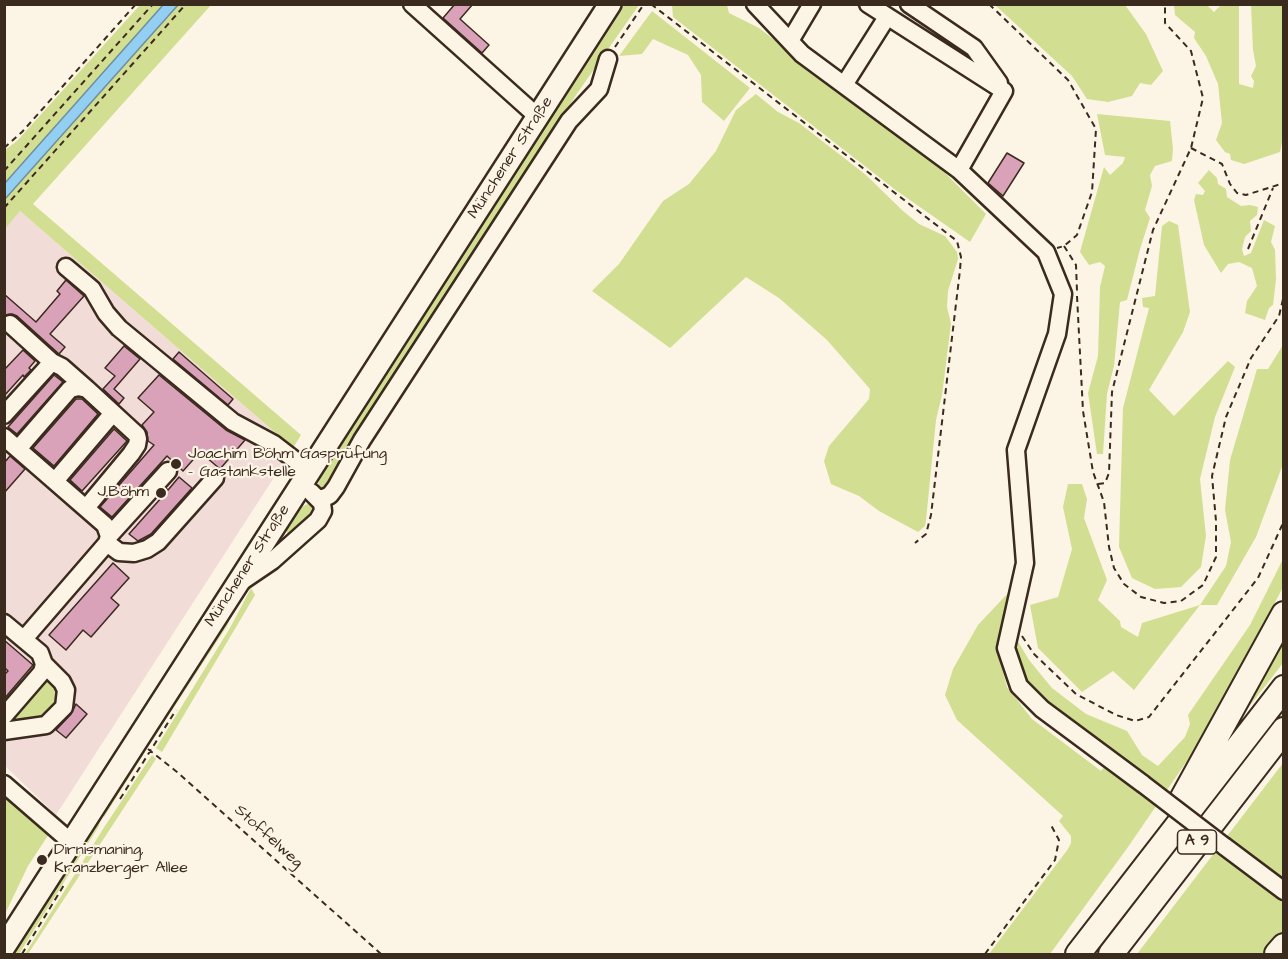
<!DOCTYPE html>
<meta charset="utf-8">
<style>
body{margin:0}
#map{position:relative;width:1288px;height:959px;overflow:hidden;background:#fcf5e5;font-family:"Architects Daughter",sans-serif}
canvas{display:block}
.frame{position:absolute;inset:0;border:6px solid #3b2a1e;pointer-events:none}
</style>
<div id="map">
<canvas width="1288" height="959"></canvas>
<div class="frame"></div>
</div>
<script>
const g = document.querySelector('canvas').getContext('2d');
g.lineJoin = 'round';
function paint(path, color) { g.fillStyle = color; g.fill(path, 'evenodd'); }
const toPath = rows => new Path2D(rows.map(r => 'M' + r).join(''));
function trace(path, color, width, dash) { g.strokeStyle = color; g.lineWidth = width; g.lineCap = dash ? 'butt' : 'round'; g.setLineDash(dash || []); g.stroke(path); }
function label(font, color, halo, rows, align = 'center') {
  g.font = font + ' "Architects Daughter",sans-serif'; g.lineWidth = 4.5; g.setLineDash([]); g.textBaseline = 'middle'; g.strokeStyle = halo; g.fillStyle = color; for (const [text, x, y, turn = 0] of rows) {
    g.save(); g.translate(x, y); g.rotate((+turn || 0) * Math.PI / 180); g.textAlign = isNaN(turn) ? turn : align; if (halo) g.strokeText(text, 0, 0); g.fillText(text, 0, 0); g.restore();
  }
}
paint(toPath([
 [20,211,293,448,56,815,5,766,4,229]
]), '#f2dcd8');
paint(toPath([
 [140,5,163,5,5,183,5,150,17,141],
 [178,5,211,5,33,204,301,435,293,448,20,211,5,229,5,199],
 [618,5,639,5,576,95,458,283,446,293,326,490,323,489,319,486,318,477],
 [672,5,727,5,729,13,759,28,937,165,986,214,970,242,897,191,673,17],
 [995,5,1125,5,1146,34,1163,71,1151,85,1140,83,1132,96,1108,102,1087,99,1072,76],
 [1174,5,1207,5,1214,12,1221,5,1239,5,1239,84,1253,88,1254,81,1251,76,1256,66,1253,50,1251,5,1283,5,1284,132,1280,152,1244,164,1231,160,1230,154,1225,152,1216,140,1222,123,1218,84,1206,56,1194,38,1195,32,1175,15],
 [652,11,750,88,724,121,702,102,701,75,688,55,653,39,642,54,619,56],
 [756,94,778,112,799,123,866,175,903,211,919,224,945,236,957,252,958,259,948,291,947,307,951,324,942,395,936,420,926,520,925,526,918,532,879,511,859,496,831,484,824,461,829,446,869,399,870,389,827,340,779,298,746,277,670,348,592,291,619,264,663,201,689,184,716,151,736,110],
 [1097,114,1170,121,1173,149,1172,161,1155,166,1150,175,1152,186,1145,210,1150,218,1140,249,1127,300,1120,302,1114,366,1107,394,1103,454,1097,454,1088,393,1098,356,1100,287,1105,266,1100,262,1089,265,1080,252,1104,167,1110,175,1123,163,1125,157,1105,155],
 [1209,170,1217,178,1218,184,1226,189,1227,197,1241,206,1250,205,1258,207,1257,215,1250,221,1251,231,1245,237,1242,249,1244,256,1251,253,1264,220,1275,226,1271,242,1275,250,1276,279,1273,305,1269,308,1265,320,1245,313,1247,301,1257,286,1252,268,1239,262,1228,264,1221,273,1204,245,1194,200,1196,194,1203,195,1205,191,1198,183],
 [1169,221,1178,225,1190,312,1183,332,1149,390,1174,416,1228,361,1235,367,1215,417,1200,479,1206,536,1201,567,1181,587,1155,589,1132,578,1119,547,1123,408,1149,308,1143,307,1142,298,1155,296,1162,226],
 [1283,345,1283,464,1256,537,1217,605,1200,605,1134,690,1113,671,1082,692,1038,648,1030,605,1058,597,1072,549,1063,507,1068,484,1082,484,1087,499,1084,518,1107,580,1098,600,1120,621,1121,627,1138,637,1142,623,1200,605,1226,566,1231,542,1225,510,1230,460,1257,369,1268,369],
 [307,504,315,506,316,511,313,518,303,530,275,551,283,539,286,541,289,537,286,530,302,507],
 [254,544,87,805,83,802,216,593],
 [1283,559,1283,587,1220,708,1191,755,1128,847,1050,954,989,954,1068,849,1071,843,1071,836,1059,821,1063,816,957,720,945,695,953,669,978,625,1010,591,1014,598,996,646,1007,687,1032,719,1101,771,1107,764,1032,693,1010,648,1013,633,1029,660,1052,688,1086,714,1127,731,1142,755,1158,766,1185,737,1190,724,1188,715,1250,625],
 [251,588,255,595,162,752,156,748,230,628],
 [240,598,227,626,148,747,145,743],
 [1283,634,1283,663,1248,708,1244,704],
 [49,679,63,690,49,719,9,724],
 [1283,704,1283,715,1110,941,1105,938],
 [140,752,145,752,104,817,100,813],
 [152,755,156,759,28,954,25,954,103,829],
 [1283,763,1283,935,1270,954,1137,954],
 [4,794,49,834,28,866,5,914],
 [96,817,100,821,99,826,19,954,8,954]
]), '#d2de91');
const water = toPath([
 [163,5,178,5,5,199,5,183,163,5]
]);
paint(water, '#92cff2');
trace(water, '#6f8d9d', 1.5);
const building = toPath([
 [455,4,473,4,460,19,489,45,482,53,443,18,455,4],
 [1007,153,1024,163,1003,196,988,183,1007,153],
 [66,280,84,296,50,334,65,347,59,354,17,316,12,314,4,315,4,294,36,322,60,294,57,291,66,280],
 [124,346,140,359,114,389,124,398,119,404,103,389,115,376,105,368,124,346],
 [23,350,35,361,29,368,31,370,24,377,23,375,4,396,4,370,23,350],
 [179,352,233,399,228,405,173,359,179,352],
 [54,375,63,382,17,434,8,427,54,375],
 [159,375,226,430,245,440,220,469,200,452,183,471,167,456,112,517,100,507,154,445,148,441,147,432,142,425,154,412,138,398,159,375],
 [76,399,82,399,98,414,54,466,33,448,76,399],
 [114,429,127,441,82,491,70,480,114,429],
 [10,456,25,469,4,493,4,463,10,456],
 [179,477,192,488,151,534,138,541,129,534,162,497,160,495,166,488,168,490,179,477],
 [113,563,129,578,111,598,119,605,91,637,83,630,66,650,49,635,113,563],
 [4,640,33,665,4,699,4,675,8,671,4,667,4,640],
 [76,704,87,714,66,738,56,730,71,714,76,704]
]);
paint(building, '#d9a2b8');
trace(building, '#3b2a1e', 1.5);
const minor = toPath([
 [412,4,538,117],
 [755,4,802,54,959,170,1046,252,1063,294,1057,334,1016,450,1025,563,1006,648,1019,686,1042,709,1143,784],
 [868,4,1004,91,959,170],
 [909,4,974,48,999,83],
 [790,41,812,4],
 [844,85,887,17],
 [66,267,92,289,106,313,119,328,233,422,274,444,309,471],
 [10,324,52,362,62,367,87,389],
 [4,415,52,362],
 [4,437,105,525,109,536,107,543,24,639],
 [18,449,70,389,79,387,87,389,137,435,138,439,137,445,131,454,86,508],
 [55,481,113,413],
 [319,498,324,498,330,495,336,487,362,440,569,121,599,89,608,59],
 [109,536,168,471],
 [107,543,119,552,134,553,147,549,158,542,215,478],
 [241,582,272,561,318,520,323,511,322,503,311,492],
 [4,623,40,653,44,664,42,672,4,716],
 [4,731,46,725,64,707,66,690,62,682,44,664],
 [4,784,71,842],
 [1224,846,1284,891]
]);
const major = toPath([
 [4,947,610,4]
]);
const highway = toPath([
 [1181,801,1284,614],
 [1078,954,1284,688],
 [1111,954,1284,730],
 [1277,954,1284,946]
]);
trace(minor, '#3b2a1e', 21);
trace(major, '#3b2a1e', 26);
trace(highway, '#3b2a1e', 28);
trace(toPath([
 [651,4,957,241,961,257,960,270,931,515,926,534,915,543],
 [989,4,1068,80,1096,129,1092,192,1077,235,1064,246,1057,248],
 [615,47,644,4],
 [4,148,22,132,136,4],
 [1191,148,1222,164,1230,184,1237,193,1246,195,1284,183],
 [4,171,153,4],
 [4,208,186,4],
 [1064,246,1076,265,1077,291],
 [1248,249,1273,188],
 [1077,296,1083,411,1093,472,1104,502,1109,547,1114,568,1124,584,1141,597,1164,603,1181,601,1203,585,1216,557,1216,521,1212,476,1226,417,1251,358,1279,316,1284,295],
 [1098,484,1105,483,1109,473,1112,392,1153,230,1191,148,1203,98,1191,51,1165,23,1165,4],
 [1022,636,1034,654,1076,694,1116,715,1135,721,1149,717,1258,578,1284,521],
 [148,749,177,772,381,954],
 [120,799,176,710],
 [22,954,64,885],
 [985,954,1055,860,1059,840,1051,825]
]), '#3b2a1e', 2, [6, 4.5]);
trace(minor, '#fcf5e5', 16);
trace(major, '#fcf5e5', 21);
trace(highway, '#fcf5e5', 24);
const minorBridge = toPath([
 [1143,784,1224,846]
]);
trace(minorBridge, '#3b2a1e', 21, []);
trace(minorBridge, '#fcf5e5', 16);
for (const [x, y, r, color] of [
 [176,464,6,"#3b2a1e"],
 [161,493,6,"#3b2a1e"],
 [42,860,6,"#3b2a1e"]
]) { const dot = new Path2D(); dot.arc(x, y, r, 0, 2 * Math.PI); g.fillStyle = color; g.fill(dot); trace(dot, '#fcf5e5', 2); }
for (const [x, y, w] of [
 [1197,842,39]
]) { const box = new Path2D(); box.roundRect(x - w / 2, y - 12, w, 24, 4.5); g.fillStyle = '#fcf5e5'; g.fill(box); trace(box, '#3b2a1e', 1.5); }
label('bold 15px', '#3b2a1e', null, [
 ["A 9",1197,842]
]);
label('16px', '#3b2a1e', '#fcf5e5', [
 ["Münchener Straße",511,158,-57],
 ["Münchener Straße",248,566,-57],
 ["Stoffelweg",268,837,42]
]);
label('16px', '#3b2a1e', '#fcf5e5', [
 ["Joachim Böhm Gasprüfung",188,455],
 ["- Gastankstelle",188,473],
 ["J.Böhm",149,493,"right"],
 ["Dirnismaning,",54,851],
 ["Kranzberger Allee",54,869]
], 'left');
</script>
